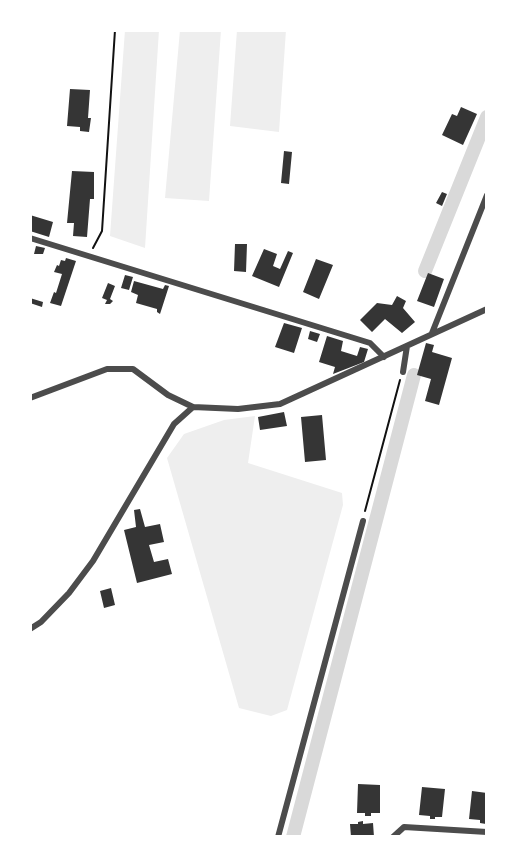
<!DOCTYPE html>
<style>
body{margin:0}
#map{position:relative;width:517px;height:867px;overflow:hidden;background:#fff;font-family:Barlow,sans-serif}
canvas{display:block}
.frame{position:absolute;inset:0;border:32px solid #fff;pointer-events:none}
</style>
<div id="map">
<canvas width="517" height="867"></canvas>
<div class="frame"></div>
</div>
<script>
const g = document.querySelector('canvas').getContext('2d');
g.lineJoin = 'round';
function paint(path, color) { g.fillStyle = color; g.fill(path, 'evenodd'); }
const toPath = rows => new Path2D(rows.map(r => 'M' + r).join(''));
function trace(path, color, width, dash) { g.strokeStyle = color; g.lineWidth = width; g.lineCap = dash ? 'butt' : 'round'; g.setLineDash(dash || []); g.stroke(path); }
paint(toPath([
 [125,30,159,30,145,248,110,236],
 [180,30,221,30,209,201,165,198],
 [237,30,286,30,279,132,230,126],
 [255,416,248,463,342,493,343,505,287,710,271,716,239,708,167,458,184,434,224,420]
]), '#eee');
trace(toPath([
 [425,271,487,117],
 [293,837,414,375]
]), '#d9d9d9', 14);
paint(toPath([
 [70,89,90,90,88,118,91,118,89,132,80,131,80,127,67,126],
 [461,107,477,114,463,145,442,135,452,114,457,116],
 [284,151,292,152,289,184,281,183],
 [72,171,94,172,94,199,90,199,87,237,73,236,74,223,67,223],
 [442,192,447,194,442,206,436,203],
 [30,215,53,222,49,237,30,231],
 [235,244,247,244,246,272,234,271],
 [36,246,45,248,43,254,34,254],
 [264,249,277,254,273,266,280,269,288,251,293,253,279,287,252,276],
 [66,258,76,261,61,306,50,303,54,292,56,293,62,274,54,272,57,265,59,266,61,260,65,261],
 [316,259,333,265,319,299,303,292],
 [428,273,444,279,434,307,417,301],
 [125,275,133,277,129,290,121,288],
 [134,281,163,289,165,285,169,286,160,314,157,312,157,309,136,303,138,295,131,292],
 [108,283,115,286,110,299,113,301,110,304,105,304,107,300,102,298],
 [397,296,406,301,403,308,415,322,402,333,385,319,372,332,360,320,377,303,392,305],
 [30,298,43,302,42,307,30,303],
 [284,323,302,328,294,353,275,347],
 [310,331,320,334,317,342,308,339],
 [327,336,343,341,341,351,357,356,360,347,368,349,364,362,333,374,335,367,319,362],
 [426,343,434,345,432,352,452,358,439,405,425,401,431,379,417,375],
 [284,412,287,426,260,430,258,417],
 [322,415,326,460,305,462,301,417],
 [140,509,145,527,160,524,164,542,149,545,154,562,168,559,172,574,137,583,124,530,136,527,134,510],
 [111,588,115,605,104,608,100,591],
 [358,784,380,785,380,813,371,813,371,816,365,816,365,813,357,813],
 [422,787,445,789,442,817,435,817,435,819,430,819,430,816,419,815],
 [472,791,487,793,486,824,480,823,480,820,469,819],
 [363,821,363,824,373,823,374,837,351,837,350,824,358,824,358,822]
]), '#353535');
trace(toPath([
 [93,248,102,231,115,30],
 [365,511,400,380]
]), '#111', 2);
trace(toPath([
 [30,238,370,343,384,357],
 [432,333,487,195],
 [403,372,407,346],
 [30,398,107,369,133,369,168,395,193,407,238,409,280,404,487,309],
 [30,629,41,622,69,593,93,561,174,424,193,407],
 [278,837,363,521],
 [393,837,404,827,487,832]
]), '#4c4c4c', 6);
</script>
